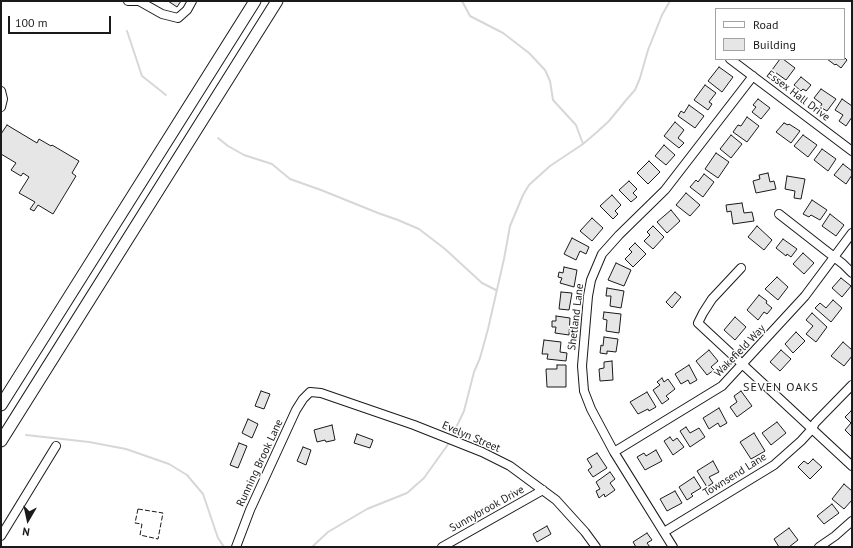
<!DOCTYPE html>
<style>
body{margin:0}
#map{position:relative;width:853px;height:548px;overflow:hidden;background:#fff;font-family:"PT Sans",sans-serif}
canvas{display:block}
.frame{position:absolute;inset:0;border:2px solid #1a1a1a;pointer-events:none}
.legend{position:absolute;left:715px;top:8px;width:130px;height:52px;box-sizing:border-box;background:#fff;border:1px solid #a3a3a3;margin:0;padding:5px 7px;list-style:none;font-size:12px;color:#1a1a1a}
.legend li{display:flex;align-items:center;gap:8px;height:20px}
.legend b{width:20px;border:1px solid #a3a3a3}
.north{position:absolute;left:8px;top:500px;width:40px;height:40px;-webkit-text-stroke:3px #fff;paint-order:stroke;rotate:189deg;font-size:11px;font-weight:700;line-height:16px;text-align:center;color:#1a1a1a}
.north::after{content:'';display:block;margin:auto;width:14px;height:18px;background:#1a1a1a;clip-path:polygon(50% 0,100% 100%,50% 72%,0 100%)}
.scale{position:absolute;left:8px;top:16px;width:103px;height:18px;box-sizing:border-box;border:2px solid #1a1a1a;border-top:0;padding-left:5px;font-size:12px;line-height:14px;white-space:nowrap;color:#1a1a1a;-webkit-text-stroke:3px #fff;paint-order:stroke}
</style>
<div id="map">
<canvas width="853" height="548"></canvas>
<div class="frame"></div>
<ul class="legend">
<li><b style="height:5px;background:#fff"></b>Road</li>
<li><b style="height:11px;background:#e6e6e6"></b>Building</li>
</ul>
<div class="north">N</div>
<div class="scale">100 m</div>
</div>
<script>
const g = document.querySelector('canvas').getContext('2d');
g.lineJoin = 'round';
const toPath = rows => new Path2D(rows.map(r => 'M' + r).join(''));
function trace(path, color, width, dash) { g.strokeStyle = color; g.lineWidth = width; g.lineCap = dash ? 'butt' : 'round'; g.setLineDash(dash || []); g.stroke(path); }
function paint(path, color) { g.fillStyle = color; g.fill(path, 'evenodd'); }
function label(font, color, halo, rows, align = 'center') {
  g.font = font + ' "PT Sans",sans-serif'; g.lineWidth = 3; g.setLineDash([]); g.textBaseline = 'middle'; g.strokeStyle = halo; g.fillStyle = color; for (const [text, x, y, turn = 0] of rows) {
    g.save(); g.translate(x, y); g.rotate((+turn || 0) * Math.PI / 180); g.textAlign = isNaN(turn) ? turn : align; if (halo) g.strokeText(text, 0, 0); g.fillText(text, 0, 0); g.restore();
  }
}
trace(toPath([
 [462,1,470,16,503,33,529,53,545,70,550,81,553,100,576,125,583,144],
 [127,31,142,76,166,95],
 [218,138,228,146,244,155,272,164,290,179,321,190,378,213,398,220,419,229,445,249,482,283,496,290],
 [453,434,464,411,474,372,480,358,488,329,504,259,510,226,523,195,529,185,550,166,583,144,597,132,609,121,627,99,635,90,640,78,648,50,662,15,670,1],
 [26,435,89,442,126,449,169,464,187,475,203,494,218,538,224,547],
 [312,547,328,532,367,509,407,493,424,478,449,443]
]), '#d7d7d7', 2);
const building = toPath([
 [168,1,181,1,177,7,168,1],
 [844,57,847,60,841,68,836,64,835,65,827,59,844,59,844,57],
 [780,59,783,59,795,68,786,80,772,70,780,59],
 [719,67,733,77,722,92,708,81,719,67],
 [801,77,811,85,806,91,803,89,801,91,794,85,801,77],
 [705,85,716,93,709,102,712,104,708,110,694,100,705,85],
 [821,89,836,99,827,111,820,107,822,104,814,98,821,89],
 [758,99,770,108,761,119,752,112,756,107,753,105,758,99],
 [842,99,852,106,852,117,846,126,839,121,843,115,835,110,842,99],
 [689,105,704,116,695,128,678,116,681,111,684,113,689,105],
 [747,117,759,126,747,142,733,132,738,125,741,126,747,117],
 [675,122,684,130,678,138,684,143,679,148,664,136,675,122],
 [784,123,788,125,789,124,800,131,791,143,776,132,784,123],
 [7,125,37,143,39,139,51,146,52,145,79,161,72,173,76,176,53,214,38,205,34,211,30,209,35,202,19,193,29,177,23,173,21,176,11,170,16,163,1,154,1,134,7,125],
 [731,135,742,144,731,158,720,149,731,135],
 [803,135,817,145,808,157,794,146,803,135],
 [664,145,675,155,666,165,655,156,664,145],
 [822,149,836,159,828,171,814,160,822,149],
 [716,153,729,162,718,178,705,169,716,153],
 [649,161,660,172,648,184,637,173,649,161],
 [843,164,852,171,852,175,846,184,834,175,843,164],
 [768,173,770,182,774,181,776,189,756,193,753,181,760,179,759,175,768,173],
 [704,174,714,182,703,197,690,187,696,180,698,182,704,174],
 [787,176,805,179,801,199,794,198,795,191,785,189,787,176],
 [629,181,637,189,633,193,637,197,631,202,619,190,629,181],
 [686,193,700,205,690,216,676,205,686,193],
 [612,195,621,205,615,211,618,214,613,219,600,206,612,195],
 [812,200,827,210,820,220,811,215,809,217,803,214,812,200],
 [742,203,744,213,752,212,754,221,733,224,731,211,727,212,726,205,742,203],
 [671,210,680,221,667,233,657,222,671,210],
 [830,214,844,225,836,236,822,226,830,214],
 [592,218,603,228,592,241,580,231,592,218],
 [653,226,664,237,653,249,644,241,650,235,647,232,653,226],
 [757,226,772,240,764,250,748,237,757,226],
 [572,238,589,247,586,254,580,251,576,260,564,254,572,238],
 [783,239,797,249,791,257,787,254,786,256,776,248,783,239],
 [635,243,646,254,633,267,625,259,632,252,629,249,635,243],
 [803,253,814,263,804,274,793,264,803,253],
 [616,263,631,270,624,286,608,280,616,263],
 [564,267,577,270,574,287,560,283,562,278,558,277,559,272,563,273,564,267],
 [777,277,788,287,778,300,765,289,777,277],
 [841,278,851,286,842,297,832,288,841,278],
 [607,288,624,291,621,308,610,306,611,296,606,296,607,288],
 [561,292,572,293,569,310,559,309,561,292],
 [675,292,681,297,672,308,666,302,675,292],
 [759,295,767,301,766,303,772,308,767,314,764,312,758,320,747,310,759,295],
 [833,300,842,308,831,322,815,308,820,303,826,308,833,300],
 [604,312,621,314,619,333,606,331,607,320,603,319,604,312],
 [812,313,827,327,816,342,806,334,813,326,806,320,812,313],
 [556,316,570,318,569,335,555,333,556,327,552,327,552,321,556,321,556,316],
 [735,317,746,327,735,340,724,330,735,317],
 [796,332,805,341,793,353,785,344,796,332],
 [604,337,618,339,616,352,607,351,607,354,600,353,601,345,603,346,604,337],
 [544,340,561,342,560,352,567,353,566,361,547,359,548,354,542,354,544,340],
 [843,342,852,350,852,356,844,366,831,356,843,342],
 [709,350,718,361,711,367,714,370,707,375,696,361,709,350],
 [781,350,791,359,780,371,770,362,781,350],
 [612,361,613,380,600,381,599,369,604,368,604,362,612,361],
 [557,365,566,365,566,387,547,387,546,369,557,369,557,365],
 [689,365,697,380,690,384,688,380,681,384,675,374,689,365],
 [662,378,664,382,668,379,675,389,666,396,669,399,662,404,653,390,660,385,657,382,662,378],
 [261,391,270,394,264,409,255,406,261,391],
 [741,391,752,406,737,417,730,407,737,402,734,396,741,391],
 [647,392,656,407,649,411,648,409,638,414,630,402,647,392],
 [719,408,727,423,720,427,718,423,709,429,703,418,719,408],
 [851,411,852,412,852,437,845,430,851,423,845,417,851,411],
 [248,419,258,424,252,438,242,433,248,419],
 [777,422,786,433,771,445,762,433,777,422],
 [332,425,335,440,326,442,325,440,317,442,314,430,332,425],
 [686,427,690,433,699,428,705,437,690,447,680,431,686,427],
 [754,433,765,451,751,459,740,442,754,433],
 [357,434,373,440,370,448,354,443,357,434],
 [670,437,673,441,677,438,684,447,673,455,664,441,670,437],
 [239,443,247,446,238,468,230,465,239,443],
 [303,447,311,450,306,465,297,461,303,447],
 [656,450,662,461,645,470,637,457,644,453,646,456,656,450],
 [597,453,607,468,593,477,588,470,592,467,587,459,597,453],
 [813,459,822,467,810,479,798,467,804,461,808,464,813,459],
 [713,461,719,472,709,477,713,483,707,487,697,471,713,461],
 [610,472,615,479,610,483,615,490,605,497,604,494,599,498,596,491,600,489,596,482,610,472],
 [694,477,701,488,691,494,693,496,687,500,679,487,694,477],
 [844,484,852,491,852,500,844,509,832,499,844,484],
 [675,491,682,503,667,511,660,499,675,491],
 [832,504,839,513,824,524,817,516,832,504],
 [547,526,551,534,537,542,533,534,547,526],
 [789,528,798,540,789,547,779,547,774,539,789,528],
 [647,533,652,540,647,543,650,547,636,547,633,542,647,533]
]);
paint(building, '#e6e6e6');
trace(building, '#1a1a1a', 1);
const minor = toPath([
 [128,1,139,1,162,14,178,18,187,10,192,1],
 [730,59,852,151],
 [1,91,3,99,1,107],
 [779,214,843,264,852,273],
 [741,268,712,299,703,313,698,323,852,466],
 [614,452,722,386,805,296,852,233],
 [664,532,774,465,801,441,812,429,815,423,852,385],
 [1,536,56,446],
 [236,547,250,510,296,410,303,399,310,392,321,393,414,425,482,452,510,466,556,500,585,532,596,547],
 [442,547,543,490],
 [673,547,614,452,591,409,584,391,582,366,588,296,591,280,602,254,619,235,665,190,753,76],
 [819,547,835,536,852,521]
]);
const highway = toPath([
 [1,405,255,1],
 [1,441,277,1]
]);
trace(minor, '#1a1a1a', 10);
trace(highway, '#1a1a1a', 13);
trace(minor, '#fff', 8);
trace(highway, '#fff', 11);
trace(toPath([
 [138,509,163,513,158,539,140,535,142,524,135,523,138,509]
]), '#1a1a1a', 1, [5, 2]);
label('11px', '#1a1a1a', '#fff', [
 ["Essex Hall Drive",798,96,37],
 ["Shetland Lane",576,317,-83],
 ["Wakefield Way",740,351,-46],
 ["Evelyn Street",471,437,23],
 ["Running Brook Lane",260,463,-65],
 ["Townsend Lane",735,475,-32],
 ["Sunnybrook Drive",487,509,-29]
]);
g.letterSpacing = '1px';
label('12px', '#1a1a1a', '#fff', [
 ["SEVEN OAKS",781,388]
]);
g.letterSpacing = '0px';
</script>
